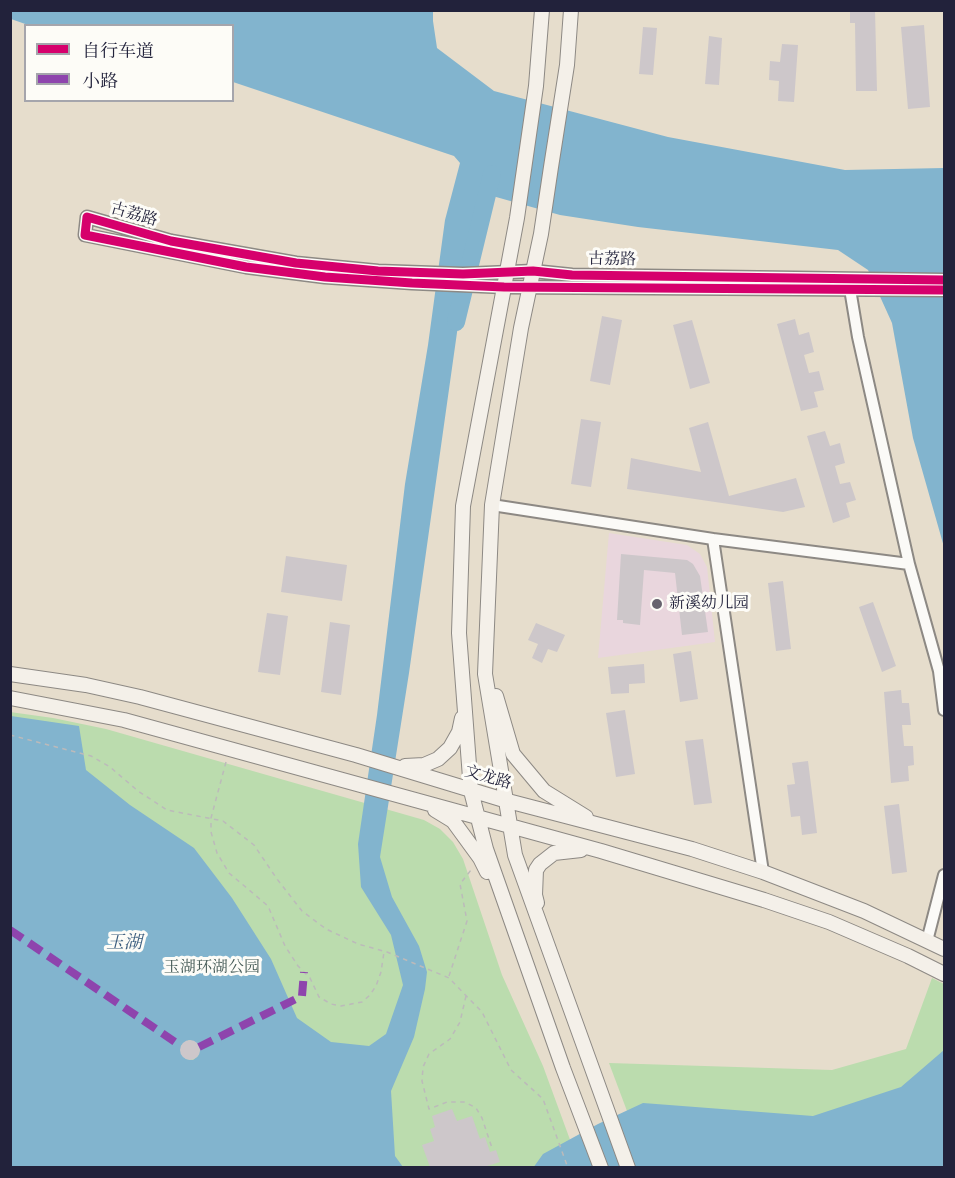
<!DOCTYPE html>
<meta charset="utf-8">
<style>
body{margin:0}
#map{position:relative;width:955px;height:1178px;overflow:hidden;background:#e6ddcc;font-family:"IM FELL Great Primer","Noto Serif SC",serif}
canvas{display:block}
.frame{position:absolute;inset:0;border:12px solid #22223b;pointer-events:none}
.legend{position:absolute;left:24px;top:24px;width:210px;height:78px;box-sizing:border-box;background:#fdfcf7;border:2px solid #a5a5ac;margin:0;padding:8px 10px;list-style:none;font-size:18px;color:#22223b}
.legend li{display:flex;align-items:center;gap:12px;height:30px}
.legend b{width:30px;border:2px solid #a5a5ac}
</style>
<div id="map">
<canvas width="955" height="1178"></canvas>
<div class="frame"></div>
<ul class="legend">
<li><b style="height:8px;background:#d6006c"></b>自行车道</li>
<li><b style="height:8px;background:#8e44ad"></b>小路</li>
</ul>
</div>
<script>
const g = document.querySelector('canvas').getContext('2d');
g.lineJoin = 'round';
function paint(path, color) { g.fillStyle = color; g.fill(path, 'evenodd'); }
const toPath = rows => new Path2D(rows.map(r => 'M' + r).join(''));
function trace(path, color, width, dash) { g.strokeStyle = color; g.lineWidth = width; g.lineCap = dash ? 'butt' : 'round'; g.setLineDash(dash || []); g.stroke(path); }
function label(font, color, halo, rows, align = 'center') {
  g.font = font + ' "IM FELL Great Primer","Noto Serif SC",serif'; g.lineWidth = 6; g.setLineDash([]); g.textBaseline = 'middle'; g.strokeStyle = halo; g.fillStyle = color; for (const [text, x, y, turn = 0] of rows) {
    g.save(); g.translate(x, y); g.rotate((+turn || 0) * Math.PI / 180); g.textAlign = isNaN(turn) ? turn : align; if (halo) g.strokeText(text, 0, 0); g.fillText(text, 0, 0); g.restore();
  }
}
paint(toPath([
 [609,533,687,545,700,554,707,567,715,642,598,658]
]), '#e9d6dd');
paint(toPath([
 [10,712,53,718,106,729,424,820,440,829,453,842,463,859,502,975,543,1066,580,1167,11,1167],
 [932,978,944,984,944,1167,648,1167,609,1063,832,1070,906,1049]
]), '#bbdcae');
paint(toPath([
 [11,10,433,11,433,21,437,48,494,91,668,137,845,170,944,168,944,547,913,438,892,323,868,270,838,250,638,227,560,215,489,195,473,219,409,673,380,857,392,897,419,946,427,972,425,989,414,1037,391,1091,395,1156,403,1167,11,1167,11,716,79,726,86,770,130,805,194,848,232,898,271,959,297,1018,331,1042,369,1046,386,1034,403,985,391,935,361,887,358,844,377,715,405,484,428,345,445,220,460,163,454,156,233,82,232,26,31,26,11,19],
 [189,1040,195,1042,200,1050,198,1056,193,1060,186,1059,181,1052,181,1046],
 [944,1050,944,1165,941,1167,533,1168,543,1154,598,1124,643,1103,813,1116,901,1087]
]), '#82b4ce');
trace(toPath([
 [456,322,492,174]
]), '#82b4ce', 18);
paint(toPath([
 [850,10,875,10,877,91,856,91,855,23,850,23],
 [924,25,930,107,908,109,901,27],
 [643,27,657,28,653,75,639,74],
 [709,36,722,38,719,85,705,84],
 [782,44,798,45,794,102,778,101,779,81,769,80,770,61,780,62],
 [602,316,622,320,610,385,590,381],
 [795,319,799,335,809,332,814,352,804,355,809,373,819,371,824,390,814,392,818,407,801,411,777,324],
 [692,320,710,383,690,389,673,325],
 [581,419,601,422,591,487,571,484],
 [708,422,729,496,796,478,805,507,783,512,627,489,631,458,701,472,689,428],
 [825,431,830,446,840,443,845,463,835,466,840,484,850,482,856,500,846,503,850,517,833,523,807,436],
 [621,554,687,560,693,564,700,576,708,632,682,635,675,573,644,570,640,625,623,623,623,620,617,620],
 [286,556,347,565,342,601,281,592],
 [783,581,791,649,776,651,768,583],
 [873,602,896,666,882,672,859,607],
 [267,613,288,616,280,675,258,672],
 [330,622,350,625,341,695,321,692],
 [536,623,565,635,557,652,548,649,542,663,532,658,538,644,528,640],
 [691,651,698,699,680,702,673,654],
 [644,664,645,683,629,684,629,693,611,694,608,667],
 [901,690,902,703,909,703,911,725,902,725,904,746,913,746,914,765,908,766,909,781,891,783,884,692],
 [625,710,635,774,616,777,606,713],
 [703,739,712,803,694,805,685,741],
 [808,761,817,833,802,835,800,816,791,817,787,785,795,784,792,763],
 [899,804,907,872,892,874,884,806],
 '180 1050a10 10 0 1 1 20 0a10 10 0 1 1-20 0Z',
 [452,1109,457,1121,472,1116,480,1139,485,1137,490,1152,496,1150,500,1162,484,1167,430,1167,422,1145,434,1141,430,1129,435,1127,432,1116]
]), '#cdc7ca');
const minor = toPath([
 [850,289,858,337,909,564],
 [492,505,713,539,763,872],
 [713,539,909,564,939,671,944,710],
 [927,941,944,875]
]);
const tertiary = toPath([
 [944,280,572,275,533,271,463,274,378,271,296,263,171,241,87,217,85,235,246,267,325,277,412,283,504,287,944,290]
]);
const secondary = toPath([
 [542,10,536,86,517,218,463,506,459,633,471,791,486,849,563,1068,601,1168],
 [571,10,567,65,551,167,541,234,521,328,492,505,485,674,515,855,628,1168],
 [10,674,86,685,140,697,356,755,504,800,692,849,763,872,864,911,944,949],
 [496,696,513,754,544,791,586,817],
 [10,698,124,720,601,851,764,900,829,922,908,956,944,974],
 [405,766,424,765,438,759,450,748,459,732,462,718],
 [435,810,453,821,480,858,487,872],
 [537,903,535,895,536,870,540,864,554,853,581,850]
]);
trace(minor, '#8d8984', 14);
trace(tertiary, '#8d8984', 15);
trace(secondary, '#8d8984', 16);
trace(toPath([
 [10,735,91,756,110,767,138,791,167,810,223,821,254,845,277,879,302,911,326,929,358,944,387,952,449,978,482,1012,511,1070,543,1099,568,1168],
 [226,762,211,818,211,832,217,853,229,873,268,906,285,946,298,966,310,978,319,997,331,1004,341,1006,362,1002,370,995,376,986,381,972,384,952],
 [449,976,467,921,460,884,471,870],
 [466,996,460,1022,450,1039,429,1054,423,1067,422,1081,429,1109,447,1102,465,1102,476,1108,482,1118,492,1148]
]), '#bcbaba', 1.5, [4.5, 4.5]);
trace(minor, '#fbfaf7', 10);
trace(tertiary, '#fbfaf7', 12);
trace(secondary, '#f4f0e9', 14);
trace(toPath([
 [10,930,181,1046],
 [199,1047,302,996,304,972]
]), '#8e44ad', 8, [15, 8]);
trace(toPath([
 [944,280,572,275,533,271,463,274,378,271,296,263,171,241,87,217,85,235,246,267,325,277,412,283,504,287,944,290]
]), '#d6006c', 9);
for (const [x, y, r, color] of [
 [657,604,6,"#67636e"]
]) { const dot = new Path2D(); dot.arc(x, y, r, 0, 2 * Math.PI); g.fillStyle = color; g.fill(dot); trace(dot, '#fdfcf7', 2); }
label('16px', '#22223b', '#fdfcf7', [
 ["古荔路",134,215,16],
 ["古荔路",612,260,1],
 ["文龙路",488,778,16]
]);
label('16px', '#22223b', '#fdfcf7', [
 ["新溪幼儿园",669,604]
], 'left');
label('16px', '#455a56', '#fdfcf7', [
 ["玉湖环湖公园",212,968]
]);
label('italic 18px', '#3a5c7e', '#fdfcf7', [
 ["玉湖",124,944]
]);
</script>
